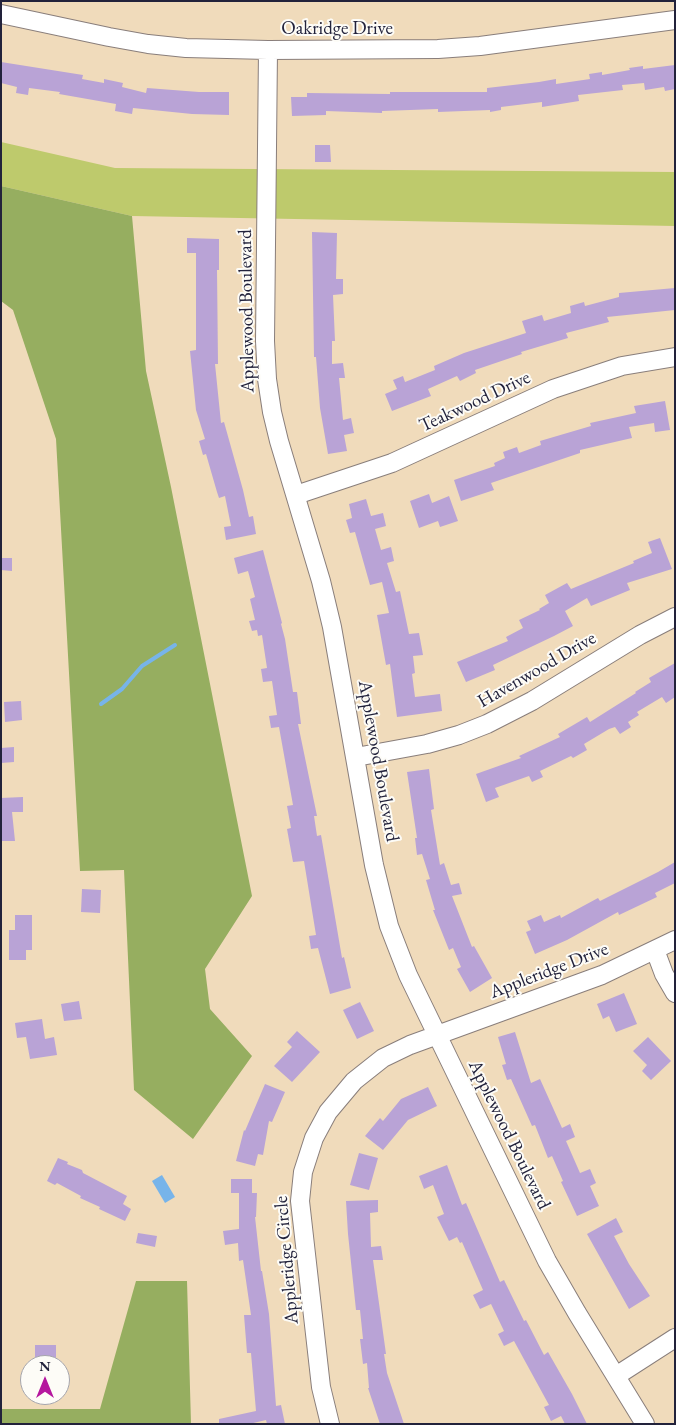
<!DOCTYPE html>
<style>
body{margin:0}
#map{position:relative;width:676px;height:1425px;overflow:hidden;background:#f0dbbb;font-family:"EB Garamond",serif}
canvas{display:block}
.frame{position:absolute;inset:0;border:2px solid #22223b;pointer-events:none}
.north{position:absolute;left:20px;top:1355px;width:50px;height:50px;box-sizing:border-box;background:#fdfcf7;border:1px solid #a5a5ac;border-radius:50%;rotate:0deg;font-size:14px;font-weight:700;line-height:20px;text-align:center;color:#22223b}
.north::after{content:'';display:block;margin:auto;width:18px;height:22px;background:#b5179e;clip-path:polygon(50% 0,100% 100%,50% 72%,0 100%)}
</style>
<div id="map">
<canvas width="676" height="1425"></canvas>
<div class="frame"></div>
<div class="north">N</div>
</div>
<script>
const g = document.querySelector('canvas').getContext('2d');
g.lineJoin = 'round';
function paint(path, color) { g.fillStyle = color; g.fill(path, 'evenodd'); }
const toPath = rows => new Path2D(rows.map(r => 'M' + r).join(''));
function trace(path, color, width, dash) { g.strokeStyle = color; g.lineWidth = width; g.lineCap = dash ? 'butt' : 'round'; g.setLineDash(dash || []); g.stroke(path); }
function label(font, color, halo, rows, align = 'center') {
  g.font = font + ' "EB Garamond",serif'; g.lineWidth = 4; g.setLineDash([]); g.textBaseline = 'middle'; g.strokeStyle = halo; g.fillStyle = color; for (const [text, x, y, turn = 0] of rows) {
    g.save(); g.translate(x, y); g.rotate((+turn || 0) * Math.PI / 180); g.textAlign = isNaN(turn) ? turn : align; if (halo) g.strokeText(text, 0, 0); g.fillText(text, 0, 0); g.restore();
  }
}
paint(toPath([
 [1,142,115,168,675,172,675,226,132,216,1,186]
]), '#beca6c');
paint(toPath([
 [1,186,132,216,146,371,171,487,252,896,205,969,210,1009,252,1056,193,1139,134,1090,124,870,80,871,56,439,13,310,1,301],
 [136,1281,187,1281,191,1424,1,1424,1,1409,100,1409]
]), '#96ae60');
paint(toPath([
 [162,1175,175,1197,165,1203,152,1181]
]), '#77b4ea');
trace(toPath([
 [101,704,122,689,142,666,175,645]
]), '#77b4ea', 4);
paint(toPath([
 [1,62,83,75,82,79,104,83,104,79,123,83,122,87,146,93,147,88,199,92,229,92,229,115,192,114,133,108,132,114,115,111,116,104,59,94,60,92,29,88,28,95,16,93,17,87,1,83],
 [675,65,675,89,665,91,664,87,645,90,644,83,622,85,623,90,578,95,579,101,542,107,542,102,501,107,501,110,490,112,490,110,438,112,438,109,382,111,382,113,326,111,326,115,292,116,291,97,307,97,307,93,390,94,390,92,487,92,487,88,539,82,556,79,556,84,590,79,589,74,602,72,602,75,630,70,629,68,643,66,643,69],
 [315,145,330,145,331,162,315,162],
 [312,232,337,233,336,279,343,279,343,294,333,295,335,341,332,341,332,364,343,363,345,378,339,378,343,420,351,418,354,433,344,435,347,451,328,454,320,408,316,357,314,357],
 [187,238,219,239,219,270,217,270,218,364,215,364,221,423,224,422,243,490,249,517,253,516,256,534,226,540,224,527,231,526,225,496,219,498,217,492,206,454,203,455,199,441,205,439,196,410,190,351,196,350,196,253,187,253],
 [675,288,675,310,607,317,609,322,566,333,568,338,521,352,522,354,475,370,476,373,460,381,457,376,428,389,431,396,392,411,385,394,397,389,393,380,403,376,405,382,435,370,434,366,464,353,526,333,522,321,542,315,544,321,571,313,570,306,584,302,585,306,619,297,619,293],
 [665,401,670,430,655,432,654,423,629,427,632,438,580,450,580,453,491,483,494,490,461,501,454,480,495,466,494,463,505,458,503,452,517,447,519,453,541,445,540,441,591,426,590,423,636,413,634,406],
 [429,494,432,503,449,496,458,521,440,527,438,521,419,528,410,501],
 [366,499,371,516,383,513,386,526,375,529,381,550,391,547,394,561,387,563,396,592,400,591,409,634,419,633,423,655,413,656,415,673,412,674,415,697,440,694,442,711,397,717,390,664,386,665,377,615,389,613,382,582,370,585,355,532,350,533,346,520,352,518,349,504],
 [660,538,672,569,627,583,630,590,591,606,587,598,565,611,573,626,554,636,493,665,495,670,466,682,457,662,508,641,506,637,523,628,519,620,540,610,539,609,549,603,545,595,567,583,571,589,634,563,633,561,652,553,648,542],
 [263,550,282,623,281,624,285,639,293,692,297,692,301,724,298,724,317,816,314,816,317,836,321,835,342,958,344,957,351,988,330,994,318,948,311,949,309,936,316,935,304,861,293,862,287,829,291,828,287,806,293,805,279,727,271,728,269,716,277,715,272,681,263,682,261,669,267,668,262,635,258,636,257,630,252,631,249,621,255,620,250,599,255,597,248,571,238,574,234,558],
 [1,558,12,558,12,571,1,570],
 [675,663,675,697,666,703,662,697,637,712,639,715,628,722,631,727,620,734,615,727,609,729,584,744,587,750,573,758,571,756,540,771,543,777,532,782,529,776,495,788,499,797,486,802,476,774,521,758,519,756,560,737,558,734,587,717,590,722,636,693,635,692,651,682,649,678],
 [21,701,22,720,5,722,4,702],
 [14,747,14,762,1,763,1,748],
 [429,769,434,809,431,810,440,865,444,863,451,885,459,883,462,894,452,896,472,947,474,946,492,978,470,992,457,969,461,967,453,948,449,950,433,910,435,910,426,880,430,879,422,854,417,855,415,838,417,838,407,772],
 [23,797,23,812,12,812,15,841,1,841,1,798],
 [675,862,675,883,655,893,657,897,619,915,618,912,567,940,535,954,526,932,531,930,527,921,541,915,544,922,560,915,561,918,598,898,600,901,658,872],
 [82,889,101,890,100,913,81,912],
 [15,915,32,915,32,950,26,950,26,960,9,960,9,930,15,930],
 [624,993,637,1024,616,1032,609,1016,603,1019,597,1004],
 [79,1001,82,1019,64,1021,61,1004],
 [360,1002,374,1031,357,1039,343,1010],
 [42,1019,45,1039,54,1037,57,1055,30,1059,26,1037,17,1038,15,1023],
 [297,1031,320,1052,292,1082,274,1066,292,1047,287,1042],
 [515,1032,531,1083,540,1079,562,1128,570,1124,575,1137,566,1141,580,1173,590,1169,596,1183,590,1186,599,1206,577,1216,561,1182,563,1181,552,1156,548,1158,535,1125,532,1126,511,1079,507,1080,502,1065,506,1064,498,1037],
 [648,1037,671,1061,651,1080,642,1071,647,1065,633,1051],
 [265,1084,285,1092,272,1122,269,1121,263,1155,258,1154,255,1166,236,1161,244,1130,245,1131],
 [428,1087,437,1106,408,1120,383,1150,365,1136,380,1118,383,1121,401,1099],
 [359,1153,378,1158,369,1190,350,1185],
 [58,1158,68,1162,67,1164,82,1170,83,1173,127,1196,123,1204,131,1209,125,1221,99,1209,100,1207,80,1198,81,1196,57,1183,55,1185,47,1181],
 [447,1165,462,1205,466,1203,500,1282,504,1280,524,1321,526,1320,544,1355,548,1352,572,1394,587,1424,565,1424,561,1416,551,1421,544,1407,549,1405,514,1341,504,1346,498,1334,504,1331,491,1304,480,1309,473,1295,483,1290,462,1242,460,1243,457,1237,449,1241,437,1217,444,1214,433,1185,424,1189,419,1176],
 [231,1179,252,1179,252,1193,257,1193,256,1217,255,1217,261,1271,262,1271,269,1314,276,1406,281,1405,285,1424,267,1424,266,1420,249,1424,219,1424,219,1419,256,1411,251,1353,247,1353,244,1315,251,1315,243,1260,239,1261,238,1243,225,1245,223,1231,239,1229,239,1193,231,1193],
 [378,1200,378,1212,370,1213,371,1247,381,1246,383,1260,373,1260,386,1354,384,1354,387,1373,404,1424,380,1424,368,1388,369,1388,367,1363,363,1364,360,1339,363,1339,360,1310,356,1310,348,1234,346,1201],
 [616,1218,623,1232,614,1236,629,1264,650,1296,629,1309,587,1234],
 [138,1233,157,1236,155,1247,136,1243],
 [35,1345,56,1345,56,1365,35,1365]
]), '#b9a3d6');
const minor = toPath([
 [1,14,109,37,148,44,186,48,268,50,438,49,480,46,675,20],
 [268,50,265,341,267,379,272,412,279,441,321,581,332,627,374,865,389,926,408,975,547,1261,577,1313,645,1424],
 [296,495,392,463,553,389,622,366,675,357],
 [356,757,427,744,459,735,487,724,532,701,640,635,675,617],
 [655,950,664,974,675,993],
 [616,1376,675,1338],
 [330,1424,321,1387,300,1201,303,1172,314,1138,328,1112,354,1081,383,1058,410,1045,602,975,675,940]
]);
trace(minor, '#897e7b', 20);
trace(minor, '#fff', 18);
label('19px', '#22223b', '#fdfcf7', [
 ["Oakridge Drive",337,29],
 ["Applewood Boulevard",247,311,-91],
 ["Teakwood Drive",475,402,-25],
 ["Havenwood Drive",537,670,-30],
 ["Applewood Boulevard",378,761,80],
 ["Appleridge Drive",549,971,-21],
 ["Applewood Boulevard",509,1135,64],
 ["Appleridge Circle",287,1260,-95]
]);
</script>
